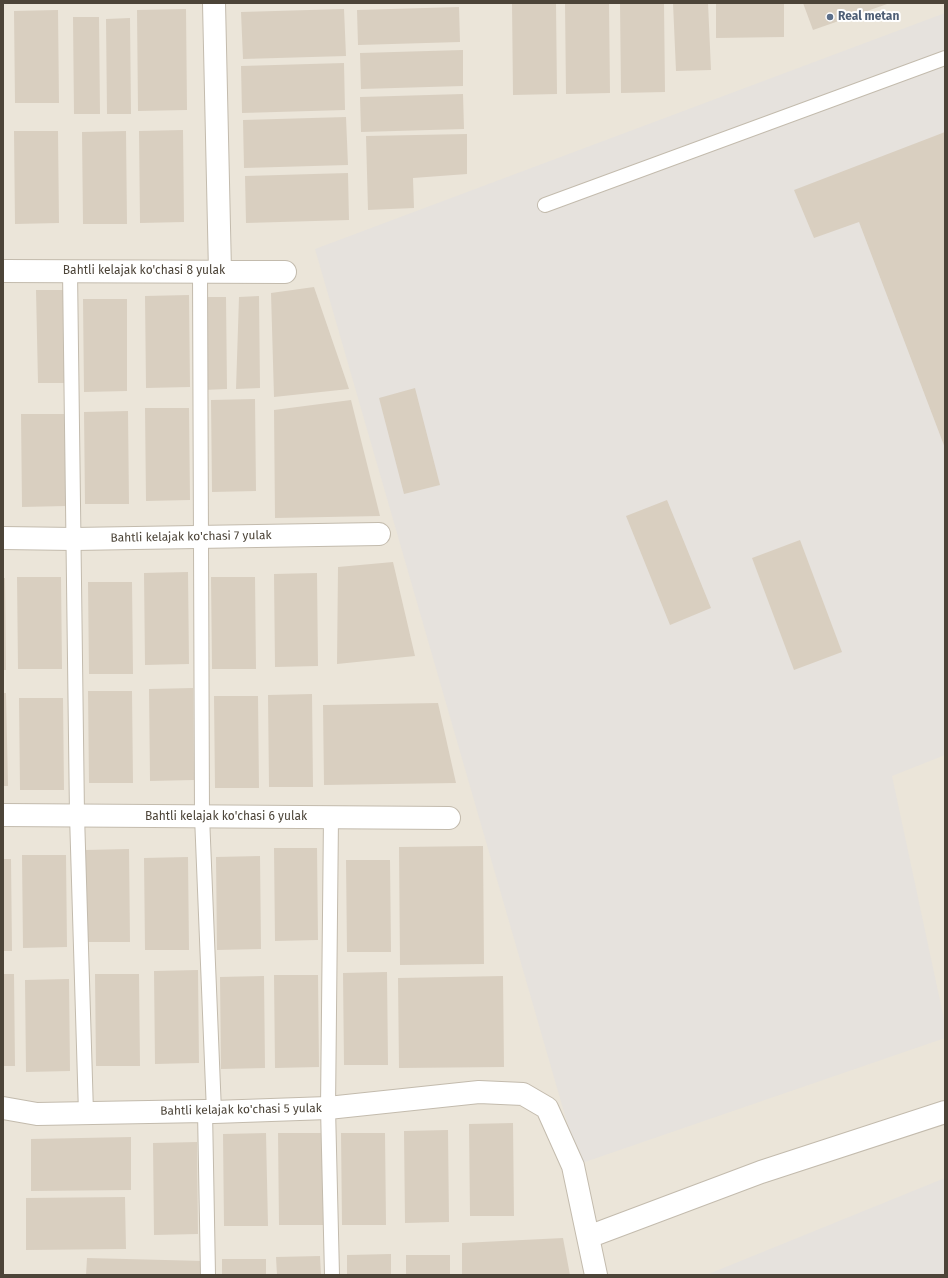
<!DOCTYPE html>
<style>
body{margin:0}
#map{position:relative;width:948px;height:1278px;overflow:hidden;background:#f6f3eb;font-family:"Fira Sans",sans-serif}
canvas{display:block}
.frame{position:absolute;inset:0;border:4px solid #4c4438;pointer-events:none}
</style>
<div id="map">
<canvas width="948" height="1278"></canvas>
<div class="frame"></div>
</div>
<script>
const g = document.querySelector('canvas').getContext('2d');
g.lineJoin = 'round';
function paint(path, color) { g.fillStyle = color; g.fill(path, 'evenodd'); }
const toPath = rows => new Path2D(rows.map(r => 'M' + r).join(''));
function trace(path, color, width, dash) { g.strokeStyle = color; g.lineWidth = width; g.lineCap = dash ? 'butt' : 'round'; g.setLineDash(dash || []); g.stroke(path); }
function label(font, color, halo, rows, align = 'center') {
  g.font = font + ' "Fira Sans",sans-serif'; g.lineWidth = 4; g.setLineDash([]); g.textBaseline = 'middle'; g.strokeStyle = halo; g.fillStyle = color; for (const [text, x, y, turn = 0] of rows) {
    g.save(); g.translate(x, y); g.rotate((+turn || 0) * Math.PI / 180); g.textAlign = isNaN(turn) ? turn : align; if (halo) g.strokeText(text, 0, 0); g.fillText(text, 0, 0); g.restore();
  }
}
paint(toPath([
 [3,3,945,3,945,1275,3,1275]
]), '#ebe5d9');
paint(toPath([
 [945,13,945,755,892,776,945,1024,945,1038,579,1164,315,249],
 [945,1178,945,1275,706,1275]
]), '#e6e2dd');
paint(toPath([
 [512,3,556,3,557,94,513,95],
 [565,3,609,3,610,93,566,94],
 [620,3,664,3,665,92,621,93],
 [673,3,708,3,711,70,676,71],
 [716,3,784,3,784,37,716,38],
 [803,3,890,3,813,30],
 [459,7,460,42,358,45,357,10],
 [186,9,187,110,138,111,137,10],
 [344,9,346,56,243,59,241,12],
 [58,10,59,103,15,103,14,11],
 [73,17,99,17,100,114,74,114],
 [130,18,131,114,107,114,106,19],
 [463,50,463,86,361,89,360,53],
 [344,63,345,110,242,113,241,66],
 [463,94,464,129,361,132,360,97],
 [346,117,348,165,244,168,243,120],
 [183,130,184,222,140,223,139,131],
 [14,131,58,131,59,223,15,224],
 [126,131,127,224,83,224,82,132],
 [945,132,945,448,859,222,814,238,794,190],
 [467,134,467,174,413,178,414,208,368,210,366,136],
 [348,173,349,220,246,223,245,176],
 [314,287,349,389,274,397,271,293],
 [36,290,66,290,67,383,38,383],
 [189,295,190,387,146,388,145,296],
 [259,296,260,388,236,389,239,297],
 [206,297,226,297,227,389,203,390],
 [83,299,127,299,127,391,84,392],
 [415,388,440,485,404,494,379,398],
 [255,399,256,491,212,492,211,400],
 [351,400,380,516,275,518,274,410],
 [145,408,189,408,190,500,146,501],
 [128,411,129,504,85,504,84,412],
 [21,414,65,414,66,506,22,507],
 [667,500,711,608,670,625,626,516],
 [800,540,842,652,794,670,752,558],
 [393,562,415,656,337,664,338,567],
 [188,572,189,664,145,665,144,573],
 [317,573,318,666,275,667,274,574],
 [17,577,61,577,62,669,18,669],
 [211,577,255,577,256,669,212,669],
 [3,578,5,578,6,670,3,670],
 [88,582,132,582,133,674,89,674],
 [193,688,194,780,150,781,149,689],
 [88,691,132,691,133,783,89,783],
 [3,693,6,693,8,786,3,786],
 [312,694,313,787,269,787,268,695],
 [214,696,258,696,259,788,215,788],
 [19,698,63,698,64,790,20,790],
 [438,703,456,783,324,785,323,705],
 [483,846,484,964,400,965,399,847],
 [274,848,317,848,318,940,275,941],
 [129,849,130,942,86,942,85,850],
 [22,855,66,855,67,947,23,948],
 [260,856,261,949,217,950,216,857],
 [188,857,189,950,145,950,144,858],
 [3,859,11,859,12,951,3,951],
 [346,860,390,860,391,952,347,952],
 [198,970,199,1063,155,1064,154,971],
 [387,972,388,1065,344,1065,343,973],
 [3,974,14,974,15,1066,3,1066],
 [95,974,139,974,140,1066,96,1066],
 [274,975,318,975,319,1067,275,1068],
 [264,976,265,1068,221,1069,220,977],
 [503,976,504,1067,399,1068,398,978],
 [69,979,70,1071,26,1072,25,980],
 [513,1123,514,1216,470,1216,469,1124],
 [448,1130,449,1222,405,1223,404,1131],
 [266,1133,268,1226,224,1226,223,1134],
 [278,1133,322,1133,323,1225,279,1225],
 [341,1133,385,1133,386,1225,342,1225],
 [131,1137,131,1190,31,1191,31,1139],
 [197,1142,198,1234,154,1235,153,1143],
 [125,1197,126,1249,26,1250,26,1198],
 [563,1238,570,1275,462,1275,462,1243],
 [391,1254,391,1275,347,1275,347,1255],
 [406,1255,450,1255,450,1275,406,1275],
 [320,1256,321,1275,277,1275,276,1257],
 [87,1258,204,1261,203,1275,86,1275],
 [222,1259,266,1259,266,1275,222,1275]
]), '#d9cfc0');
const service = toPath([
 [545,205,945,58],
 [70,271,77,815,86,1113],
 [200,271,202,816,214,1112],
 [331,817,328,1108,332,1275],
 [205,1111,208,1275]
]);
const minor = toPath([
 [214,3,220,272],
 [3,271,285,272],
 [3,538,74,539,379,534],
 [3,815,449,818],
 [3,1108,37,1114,205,1111,214,1112,328,1108,479,1092,523,1094,547,1108,573,1166,596,1275],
 [588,1237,761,1172,945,1112]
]);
trace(service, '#c3bbad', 16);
trace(minor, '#c3bbad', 24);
trace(service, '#fff', 14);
trace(minor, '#fff', 22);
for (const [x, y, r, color] of [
 [830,17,4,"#5c6f8a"]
]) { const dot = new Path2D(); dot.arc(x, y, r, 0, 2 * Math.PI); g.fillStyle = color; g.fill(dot); trace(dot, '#fff', 1.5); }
label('bold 12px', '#4e5e75', '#fff', [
 ["Real metan",838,17]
], 'left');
label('12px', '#4c4438', '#fff', [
 ["Bahtli kelajak ko'chasi 8 yulak",144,271],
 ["Bahtli kelajak ko'chasi 7 yulak",191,537,-1],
 ["Bahtli kelajak ko'chasi 6 yulak",226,817],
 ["Bahtli kelajak ko'chasi 5 yulak",241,1110,-1]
]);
</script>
